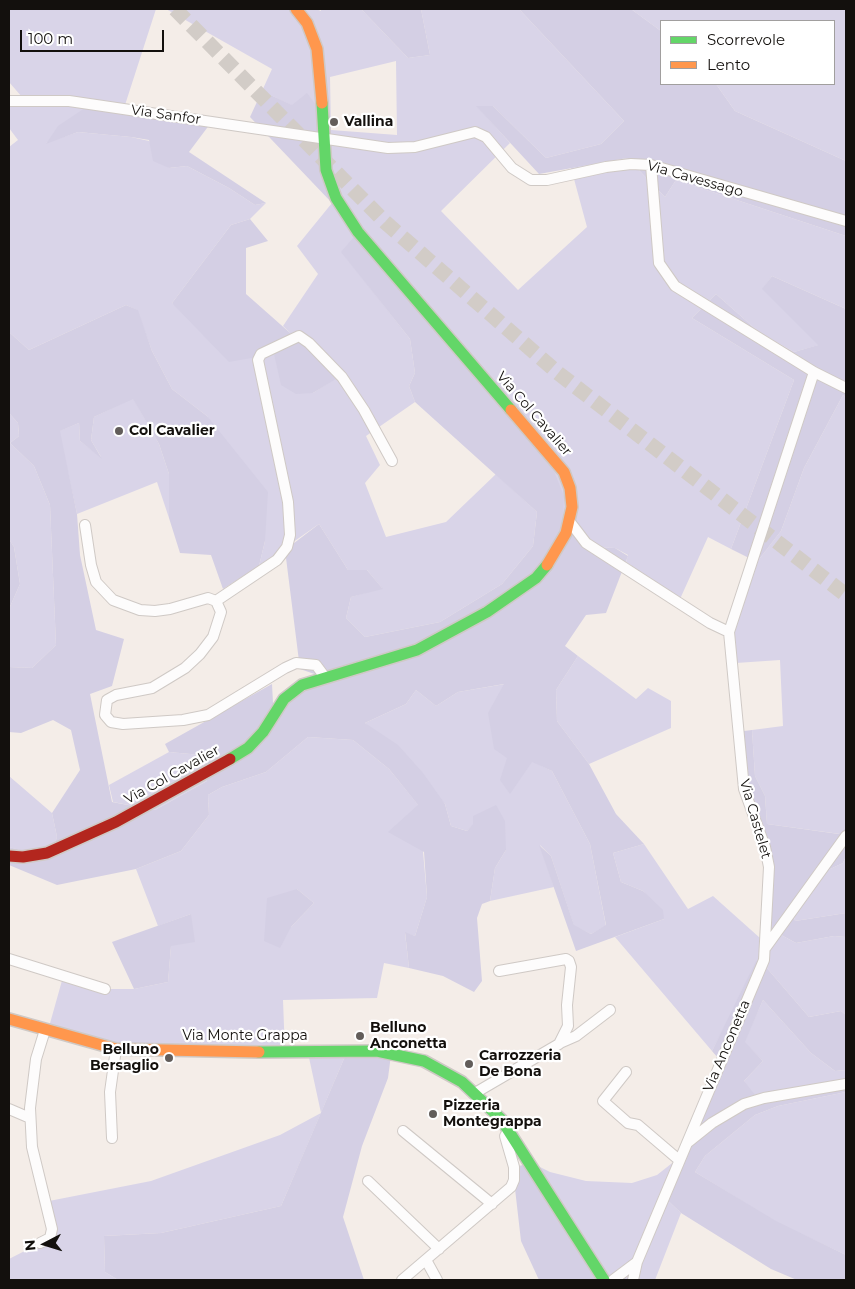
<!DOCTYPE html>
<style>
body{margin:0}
#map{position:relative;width:855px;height:1289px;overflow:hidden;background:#f4ede8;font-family:Montserrat,sans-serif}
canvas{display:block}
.frame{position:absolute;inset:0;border:10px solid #13100d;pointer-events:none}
.legend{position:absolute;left:660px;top:20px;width:175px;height:65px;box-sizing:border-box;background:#fff;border:1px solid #a19f9e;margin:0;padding:6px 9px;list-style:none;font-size:15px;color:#13100d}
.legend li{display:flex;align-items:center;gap:10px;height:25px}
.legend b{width:25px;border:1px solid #a19f9e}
.north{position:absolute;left:20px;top:1219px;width:50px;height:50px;-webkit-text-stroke:4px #fff;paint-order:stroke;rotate:265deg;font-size:14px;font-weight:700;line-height:20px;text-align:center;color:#13100d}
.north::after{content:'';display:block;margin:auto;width:18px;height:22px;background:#13100d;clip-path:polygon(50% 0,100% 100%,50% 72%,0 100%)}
.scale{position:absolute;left:20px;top:30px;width:144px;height:22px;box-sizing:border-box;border:2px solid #13100d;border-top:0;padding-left:6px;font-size:15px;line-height:18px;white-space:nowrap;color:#13100d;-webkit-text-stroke:4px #fff;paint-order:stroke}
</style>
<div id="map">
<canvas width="855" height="1289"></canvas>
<div class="frame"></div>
<ul class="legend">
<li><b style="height:6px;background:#63d668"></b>Scorrevole</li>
<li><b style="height:6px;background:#ff974d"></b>Lento</li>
</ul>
<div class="north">N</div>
<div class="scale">100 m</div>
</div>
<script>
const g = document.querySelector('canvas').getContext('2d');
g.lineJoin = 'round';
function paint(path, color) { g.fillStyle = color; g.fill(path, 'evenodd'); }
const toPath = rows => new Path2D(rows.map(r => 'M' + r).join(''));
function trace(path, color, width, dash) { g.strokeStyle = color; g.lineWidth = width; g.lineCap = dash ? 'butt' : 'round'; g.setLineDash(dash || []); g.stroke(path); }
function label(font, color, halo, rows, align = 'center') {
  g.font = font + ' Montserrat,sans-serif'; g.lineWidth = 4.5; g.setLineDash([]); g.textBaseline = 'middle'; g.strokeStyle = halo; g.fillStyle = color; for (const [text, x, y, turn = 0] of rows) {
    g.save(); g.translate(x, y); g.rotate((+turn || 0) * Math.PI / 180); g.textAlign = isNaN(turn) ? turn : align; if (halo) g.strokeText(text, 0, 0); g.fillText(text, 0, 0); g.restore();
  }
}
paint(toPath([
 [9,9,156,9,125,105,46,143,78,132,131,137,149,141,169,168,187,166,229,188,255,205,266,203,250,219,231,225,172,303,274,354,313,393,336,378,283,326,318,274,297,246,332,203,293,106,262,91,272,69,166,9,316,9,321,11,321,9,361,9,408,58,430,55,421,9,519,9,624,121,601,144,546,158,493,106,477,106,510,143,441,211,518,290,587,227,571,168,627,158,665,197,676,180,846,236,846,309,772,276,763,289,819,345,794,352,760,333,716,294,692,318,794,380,731,549,708,537,680,599,626,562,628,555,615,548,582,547,563,519,342,252,410,339,415,373,409,386,415,402,366,436,380,465,365,483,386,537,446,522,496,474,537,512,533,546,502,584,440,622,365,637,346,618,351,597,382,588,367,570,348,570,319,524,259,566,265,541,207,416,172,389,152,351,137,310,126,305,29,350,9,332,9,147,18,140,9,128,9,98,22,97,9,82],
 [396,61,397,135,331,130,330,77],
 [631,9,846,9,846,161,735,111,716,84,834,84,834,21,661,21,661,31],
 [843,395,846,397,846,827,840,834,767,824,765,796,755,776,752,730,783,726,780,660,736,663,734,632,757,562,781,531,804,468],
 [133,398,159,444,169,474,169,518,157,482,77,514,59,431,79,423,80,441,101,457,91,440,94,417],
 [9,413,18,423,19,436,10,443,34,466,50,505,56,645,32,668,9,667,9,609,20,584,14,547,9,539],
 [578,656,636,699,648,688,671,701,671,728,589,764,557,721,556,690],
 [505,684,532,761,552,771,590,844,606,926,591,934,574,926,551,856,540,845,554,887,490,901,495,868,506,850,474,824,467,831,451,826,445,804,365,723,406,704,416,690,436,706,458,692],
 [308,737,353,740,389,769,419,806,427,897,415,936,405,933,409,968,384,963,377,998,283,1000,285,1053,150,1054,47,1034,63,977,105,989,134,989,168,982,171,946,191,914,158,926,136,869,181,851,209,815,208,795,222,787,266,772],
 [297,889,314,903,291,927],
 [169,752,201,755,207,781,155,810,113,802,109,785],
 [9,776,52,813,57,837,50,859,9,847],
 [644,844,688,909,713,896,760,938,770,929,796,943,834,936,846,937,846,1015,841,1011,809,1017,766,967,724,1028,712,1051,615,937,664,919,643,891,621,882,613,853],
 [846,856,846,913,795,921,792,910,813,877,843,863],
 [763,1000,811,1053,835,1071,846,1070,846,1079,750,1107,744,1081,763,1061,744,1042],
 [308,1053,346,1054,306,1148,281,1206,161,1233,104,1236,105,1272,118,1280,9,1280,9,1259,50,1238,44,1202,151,1181,280,1135,321,1113],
 [846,1092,846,1255,776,1222,695,1172,705,1156,755,1115,778,1106],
 [676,1160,662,1195,681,1213,655,1280,605,1280,532,1163,550,1172,586,1181,632,1183,657,1175]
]), '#d9d4e8');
paint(toPath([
 [361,9,421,9,430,55,408,58],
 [519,9,631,9,661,31,661,84,716,84,735,111,846,161,846,236,676,180,665,197,627,158,539,174,476,106,493,106,546,158,601,144,624,121],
 [262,91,292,105,307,93,316,105,332,203,250,117],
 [85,108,213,120,189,152,266,203,255,205,229,188,187,166,169,168,153,161,149,140,131,137,78,132,46,144,58,126],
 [250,219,268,241,246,248,246,294,306,347,336,379,313,393,296,394,281,385,274,354,229,362,172,303,231,225],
 [354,237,554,471,564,496,563,519,582,547,615,548,628,556,606,613,586,615,565,646,578,656,556,690,557,721,589,764,616,814,644,844,613,853,621,882,643,891,663,910,664,919,576,951,539,845,551,856,574,925,591,934,606,925,590,844,552,771,532,762,510,794,500,780,507,758,494,749,488,713,504,684,458,692,436,706,416,690,406,704,365,723,398,745,423,773,445,804,451,826,467,831,473,824,473,816,496,805,505,821,506,850,495,868,490,901,482,904,477,918,482,981,474,992,443,976,409,968,405,932,415,936,427,897,424,852,388,832,418,805,389,769,353,740,308,737,266,772,222,787,208,795,209,815,181,851,136,869,57,885,9,865,9,847,50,858,57,837,52,813,80,770,71,730,53,720,21,733,9,732,9,667,32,668,56,645,50,505,34,466,10,443,19,436,18,423,9,413,9,332,29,350,126,305,138,310,152,351,172,389,207,416,268,492,265,541,259,566,223,589,211,555,180,553,169,518,169,474,159,444,133,399,94,417,91,440,102,459,80,441,79,423,60,431,77,514,80,555,96,630,124,639,112,686,90,694,112,802,155,810,207,781,201,755,169,752,165,744,272,684,273,703,332,680,300,669,285,550,319,524,348,570,367,570,383,589,351,597,346,618,365,637,440,622,502,584,533,546,537,512,415,402,409,386,415,373,410,339,341,252],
 [772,276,846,309,846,397,843,395,804,468,781,531,757,562,731,549,794,380,692,318,716,294,760,333,794,352,818,345,762,289],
 [9,539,14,547,20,584,9,609],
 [752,730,755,776,765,796,767,824,839,834,846,827,846,856,843,863,813,877,792,910,795,921,846,913,846,937,834,936,796,943,770,929,770,890,745,768,744,731],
 [297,889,314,903,291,927,280,948,264,941,267,898],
 [191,914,195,942,171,946,168,982,134,989,112,942],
 [756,961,766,967,809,1017,841,1011,846,1015,846,1070,835,1071,811,1053,763,1000,745,1042,763,1061,744,1081,755,1095,750,1107,846,1078,846,1092,778,1106,755,1115,705,1156,695,1172,776,1221,846,1255,846,1280,797,1280,771,1269,681,1213,662,1195,718,1058,712,1051],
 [346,1054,391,1055,388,1078,362,1146,343,1217,364,1280,118,1280,105,1272,104,1236,161,1233,281,1206],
 [532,1163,605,1280,539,1280,521,1241,514,1180,514,1167]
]), '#d4cfe4');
trace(toPath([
 [175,9,385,222,558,373,846,595]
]), '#d2ccc7', 15, [15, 8]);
const street = toPath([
 [9,101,69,101,388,148,415,147,475,132,486,137,512,168,531,180,547,180,606,167,631,164,651,165,846,221],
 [651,165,659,263,675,286,814,372,846,388],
 [570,522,586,543,710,623,729,632],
 [85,525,91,565,96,582,113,600,140,610,155,611,170,609,208,598,216,601,221,612,213,637,200,654,185,668,152,688,116,695,107,700,105,715,111,722,123,724,183,720,208,715,285,668,296,663,316,665,325,677],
 [216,601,277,560,287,547,290,535,288,502,258,360,261,354,299,336,309,343,342,377,364,410,392,461],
 [766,947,846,836],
 [9,959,105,989],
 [560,1043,576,1036,610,1010],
 [626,1072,603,1101,628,1123,638,1125,679,1160],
 [475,1093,559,1044,568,1026,567,1005,571,967,569,961,566,959,499,971],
 [9,1109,30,1118],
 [403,1131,492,1204],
 [112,1138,110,1092,116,1049],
 [687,1143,712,1123,744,1104,764,1098,846,1084],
 [368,1181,439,1249],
 [40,1243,50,1238,52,1229,32,1147,30,1108,36,1059,45,1030],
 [426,1260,437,1280],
 [402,1280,511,1187,514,1180,514,1167,505,1136,509,1130],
 [613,1280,637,1262],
 [633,1280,637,1262,764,960,769,867,765,847,744,789,729,632,814,372]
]);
const fast = toPath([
 [322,103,326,170,336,198,358,232,511,410],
 [230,759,248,748,263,732,284,699,302,685,417,650,487,612,536,578,547,565],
 [259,1052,377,1051,424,1061,462,1082,501,1119,604,1280]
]);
const slow = toPath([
 [296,9,307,23,317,49,322,103],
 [511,410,564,472,570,488,572,507,566,533,547,565],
 [9,1019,116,1049,259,1052]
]);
const jam = toPath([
 [9,856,23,857,47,853,116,822,230,759]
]);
trace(street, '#cfc9c5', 12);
trace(fast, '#cfc9c5', 14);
trace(slow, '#cfc9c5', 14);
trace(jam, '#cfc9c5', 14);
trace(street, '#fdfcfc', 10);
trace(fast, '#63d668', 11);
trace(slow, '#ff974d', 11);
trace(jam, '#b3261e', 11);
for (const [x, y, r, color] of [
 [334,122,5,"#625d5a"],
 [119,431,5,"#625d5a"],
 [360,1036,5,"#625d5a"],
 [169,1058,5,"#625d5a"],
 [469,1064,5,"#625d5a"],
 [433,1114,5,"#625d5a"]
]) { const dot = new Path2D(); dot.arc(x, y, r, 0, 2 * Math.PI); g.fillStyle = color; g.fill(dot); trace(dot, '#fff', 2); }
label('14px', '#13100d', '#fff', [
 ["Via Sanfor",166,115,8],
 ["Via Cavessago",695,179,16],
 ["Via Col Cavalier",534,414,49],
 ["Via Col Cavalier",172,775,-29],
 ["Via Castelet",755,819,74],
 ["Via Monte Grappa",245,1036],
 ["Via Anconetta",727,1046,-67]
]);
label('bold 14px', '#13100d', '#fff', [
 ["Vallina",344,122],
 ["Col Cavalier",129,431],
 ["Belluno",370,1028],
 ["Anconetta",370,1044],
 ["Belluno",159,1050,"right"],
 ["Bersaglio",159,1066,"right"],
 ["Carrozzeria",479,1056],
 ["De Bona",479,1072],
 ["Pizzeria",443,1106],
 ["Montegrappa",443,1122]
], 'left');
</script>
